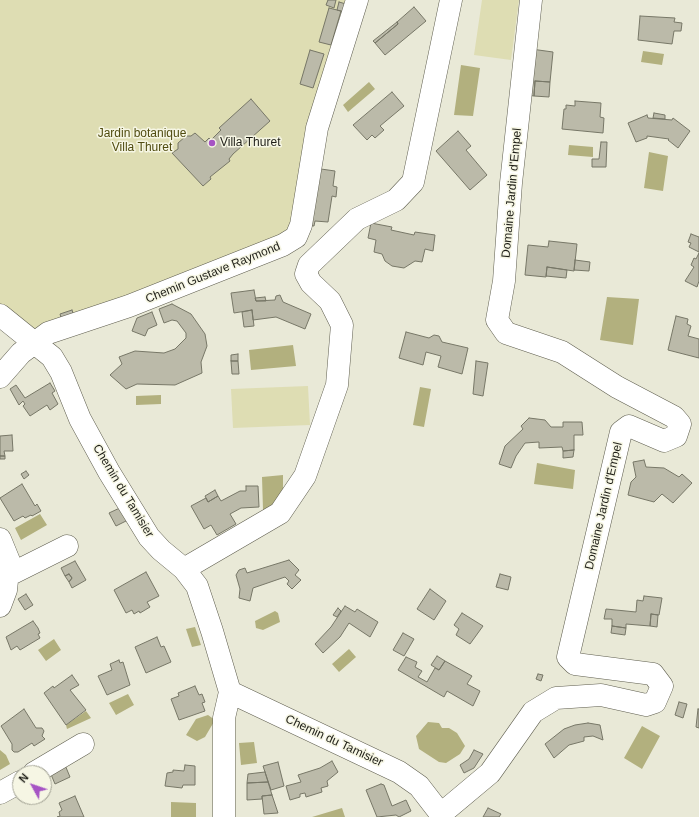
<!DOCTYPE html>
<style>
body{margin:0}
#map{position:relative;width:699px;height:817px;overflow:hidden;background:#e9e9d7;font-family:Arial,sans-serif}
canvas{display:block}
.north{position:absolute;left:12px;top:765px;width:40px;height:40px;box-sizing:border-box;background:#f6f6e4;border:1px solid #a0a092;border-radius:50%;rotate:310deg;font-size:11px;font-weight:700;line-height:16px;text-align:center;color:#1e1e17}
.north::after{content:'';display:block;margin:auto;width:14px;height:18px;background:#a654c4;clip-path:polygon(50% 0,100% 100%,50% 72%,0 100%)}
</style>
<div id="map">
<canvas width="699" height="817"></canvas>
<div class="north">N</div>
</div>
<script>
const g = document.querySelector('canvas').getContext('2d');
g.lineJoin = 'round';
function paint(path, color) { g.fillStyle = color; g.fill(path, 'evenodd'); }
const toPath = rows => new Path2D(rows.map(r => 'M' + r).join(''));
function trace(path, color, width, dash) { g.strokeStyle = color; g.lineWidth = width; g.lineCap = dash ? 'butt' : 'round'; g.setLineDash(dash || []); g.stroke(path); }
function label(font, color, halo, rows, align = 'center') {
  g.font = font + ' Arial,sans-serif'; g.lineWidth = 3; g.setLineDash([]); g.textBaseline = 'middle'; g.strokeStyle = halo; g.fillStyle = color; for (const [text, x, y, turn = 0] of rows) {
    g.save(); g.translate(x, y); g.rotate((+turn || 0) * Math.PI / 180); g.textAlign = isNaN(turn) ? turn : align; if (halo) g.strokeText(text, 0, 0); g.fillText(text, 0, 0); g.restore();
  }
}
paint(toPath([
 [0,0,351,0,292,232,34,333,0,309],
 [482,0,519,0,511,60,474,55],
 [308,386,310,425,233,428,231,389]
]), '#deddb3');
paint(toPath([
 [643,51,664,54,662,65,641,62],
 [461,65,480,68,473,116,454,115],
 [369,82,375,89,348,112,343,105],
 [569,145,593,147,593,157,568,155],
 [649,152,668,156,663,191,644,188],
 [607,297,639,299,633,345,600,340],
 [293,345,296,366,251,370,249,350],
 [420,387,431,389,424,427,413,425],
 [161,395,161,404,136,405,136,396],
 [537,463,575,470,573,489,534,484],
 [283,475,283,499,274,511,263,510,262,477],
 [40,514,47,525,21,540,15,528],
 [275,611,278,613,280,622,263,630,256,628,255,621],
 [195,627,201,645,192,647,186,629],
 [54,639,61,650,46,661,38,650],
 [349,649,356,657,339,672,332,664],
 [128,694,134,705,116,715,109,703],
 [86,711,91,718,67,729,66,725],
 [208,715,215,720,205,737,197,741,186,735,196,719],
 [428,722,439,723,442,728,449,728,457,733,465,746,460,754,446,763,439,762,419,749,416,736],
 [642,726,660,736,642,769,624,758],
 [254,742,257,763,241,765,239,743],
 [0,750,6,755,10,764,0,770],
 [171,802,196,803,196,817,171,817],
 [342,808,345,817,312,817]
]), '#b2b07e');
const building = toPath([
 [328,0,336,0,334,8,326,5,328,0],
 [339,2,346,4,344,12,337,10,339,2],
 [414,7,426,21,385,55,375,43,398,24,397,22,414,7],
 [329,8,341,11,331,45,319,42,329,8],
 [640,16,675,18,674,22,682,23,681,31,674,31,672,44,638,40,640,16],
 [397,22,398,24,375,43,373,41,397,22],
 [531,49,553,52,550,82,535,81,534,96,526,95,531,49],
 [310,50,324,54,313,88,300,84,310,50],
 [535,81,550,82,549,97,534,96,535,81],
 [392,92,404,106,380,126,384,130,375,138,372,135,367,140,353,125,392,92],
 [251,99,270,121,233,154,229,159,230,161,210,177,211,179,203,186,172,153,178,149,178,143,186,136,191,136,195,133,205,142,209,138,211,140,221,130,219,128,251,99],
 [575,101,601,103,600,117,604,118,603,133,562,129,564,109,566,109,566,105,575,106,575,101],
 [654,113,665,115,665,119,653,118,654,113],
 [647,115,648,118,672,120,673,118,690,131,678,148,668,140,669,139,647,136,647,138,636,142,628,123,647,115],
 [458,131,471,146,466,150,487,175,470,190,436,151,458,131],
 [601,142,607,142,606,167,592,167,592,159,599,159,601,142],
 [321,169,335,171,333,186,337,187,336,197,332,196,328,222,315,221,314,226,305,225,321,169],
 [371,223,392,227,391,230,414,235,415,232,435,235,433,251,425,249,422,262,415,261,404,268,392,266,385,261,382,254,374,252,376,240,368,238,371,223],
 [691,234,699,237,699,252,689,247,691,243,688,242,691,234],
 [549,241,577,244,574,271,547,267,546,277,525,275,528,245,548,247,549,241],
 [699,253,699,281,697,287,685,281,694,267,691,265,694,258,696,259,699,253],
 [575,260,590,262,589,271,574,270,575,260],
 [547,267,567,270,566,278,546,276,547,267],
 [254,290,256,301,275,300,276,296,280,295,283,302,311,314,305,329,276,317,253,320,252,310,234,313,231,293,254,290],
 [265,297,266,301,256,301,255,298,265,297],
 [172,304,191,314,205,334,207,346,201,362,202,373,175,385,137,384,126,389,110,375,122,364,119,357,135,351,164,353,175,349,186,338,186,333,177,321,172,320,164,323,159,309,172,304],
 [72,310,74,316,62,321,60,314,72,310],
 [252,310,254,326,244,327,242,312,252,310],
 [152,312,157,325,148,329,145,336,132,331,137,318,152,312],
 [676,316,688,319,687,324,691,326,688,336,699,339,699,358,668,350,676,316],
 [406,332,429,338,434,335,439,336,442,342,468,348,462,374,438,367,441,356,426,352,423,365,399,358,406,332],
 [238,354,238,361,231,361,231,355,238,354],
 [231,361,238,361,239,374,232,374,231,361],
 [476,361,488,363,483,396,473,394,476,361],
 [50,383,55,391,52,393,58,404,50,410,47,405,30,416,23,406,25,404,23,401,19,405,10,389,16,385,25,398,50,383],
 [529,418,545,420,551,427,563,427,563,422,582,422,583,435,574,435,574,450,563,451,562,447,539,448,539,442,525,443,516,456,511,468,499,464,505,446,523,429,521,426,529,418],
 [12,435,13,451,4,451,5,456,0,456,0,436,12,435],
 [574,450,573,457,563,458,563,451,574,450],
 [0,456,5,456,5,459,0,459,0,456],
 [644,460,646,467,664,468,679,477,682,474,692,483,673,503,662,494,654,502,628,495,631,482,636,477,633,462,644,460],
 [26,471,29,475,24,479,21,474,26,471],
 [22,484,35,506,37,504,41,511,32,516,31,515,25,518,23,516,14,521,0,498,22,484],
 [246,486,258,486,259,507,241,508,230,514,236,524,217,535,211,525,204,529,191,506,206,498,208,502,218,496,221,501,240,491,246,491,246,486],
 [215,490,218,496,208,502,205,496,215,490],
 [124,506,130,519,116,526,109,513,124,506],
 [289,560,299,570,295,575,301,580,292,589,287,584,289,581,285,577,253,588,250,601,239,598,240,589,236,575,239,570,245,568,247,573,289,560],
 [75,561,86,580,72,588,69,582,72,578,69,574,65,576,61,568,75,561],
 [146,572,159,596,147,602,150,607,140,613,139,611,134,614,132,610,126,613,114,590,146,572],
 [69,574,72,578,69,582,65,576,69,574],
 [500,574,511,577,508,590,496,587,500,574],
 [430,589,446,601,434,620,417,609,430,589],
 [26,594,33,605,25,610,18,599,26,594],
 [644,596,662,598,659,615,651,614,650,626,626,624,626,628,612,626,612,619,604,619,606,609,636,612,637,600,643,601,644,596],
 [345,606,355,612,357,609,378,622,370,637,349,623,340,637,323,653,315,644,331,627,345,606],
 [338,608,341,611,337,617,333,615,338,608],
 [462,613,483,626,470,644,456,635,459,629,454,625,462,613],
 [651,614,658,615,657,627,650,626,651,614],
 [33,621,38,628,40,633,38,634,40,638,20,650,17,646,11,650,6,637,33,621],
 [612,626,626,628,625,635,611,633,612,626],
 [403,633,414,639,404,656,393,650,403,633],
 [157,637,161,647,164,646,171,662,146,673,135,647,157,637],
 [437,656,445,661,439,670,431,665,437,656],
 [406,657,417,662,415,667,422,671,418,677,427,682,435,668,439,670,445,661,472,676,467,684,480,691,473,706,447,691,444,697,398,670,406,657],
 [119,660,120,663,123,662,130,685,107,695,98,676,112,670,110,664,119,660],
 [538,674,543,675,541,681,536,679,538,674],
 [72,675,79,685,70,690,86,710,66,725,44,693,53,686,54,688,72,675],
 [195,686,199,695,202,694,205,702,202,703,205,711,179,720,171,699,179,696,178,693,195,686],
 [679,702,687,704,683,718,675,715,679,702],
 [24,709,36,728,42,728,44,731,42,736,45,739,34,746,32,743,18,752,14,752,12,750,12,744,1,726,24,709],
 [698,709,699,709,699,728,696,727,698,709],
 [588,723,600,725,603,740,593,736,584,737,584,741,569,745,554,758,545,744,564,729,575,725,588,723],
 [474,750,483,754,474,768,464,773,460,765,469,759,474,750],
 [332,761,338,772,327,781,328,786,321,788,322,792,306,797,305,793,300,794,300,797,290,800,286,786,301,782,298,775,320,768,332,761],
 [278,762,284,786,271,790,263,766,278,762],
 [65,765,70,777,55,784,50,772,65,765],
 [185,765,195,766,195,785,183,785,182,788,165,786,167,773,173,772,173,770,184,771,185,765],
 [265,772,268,782,247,783,248,774,265,772],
 [268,782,272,795,262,796,262,799,247,800,247,783,268,782],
 [381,784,384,785,392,806,406,800,411,811,399,817,396,815,377,817,366,790,381,784],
 [272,795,278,813,264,814,262,796,272,795],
 [75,796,84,817,57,817,60,816,59,812,62,810,59,803,75,796],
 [488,808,501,814,499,817,483,817,488,808]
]);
paint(building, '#bbbaa9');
trace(building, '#777767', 1);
const minor = toPath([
 [0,315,52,357,61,372,80,419,109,472,149,537,161,550,184,569,197,586,212,631,230,692,399,772,419,786,443,817],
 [0,377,21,353,48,333,129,306,283,245,296,237,301,225,317,128,357,0],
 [0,539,9,561,6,590,0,606],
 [184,569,280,513,305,476,337,385,342,325,330,301,311,283,306,274,309,265,357,219,396,200,413,182,451,0],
 [9,575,67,546],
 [34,773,83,744],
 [0,793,20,782],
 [441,814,490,773,533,712,556,698,601,695,646,705,655,702,662,686,653,674,575,664,568,657,621,432,629,426,664,441,676,436,680,424,674,417,617,387,562,352,506,333,497,320,504,281,511,183,531,0],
 [224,817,224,718,230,692]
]);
trace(minor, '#5f5e4f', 23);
trace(minor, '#fff', 22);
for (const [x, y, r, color] of [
 [212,143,4,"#a654c4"]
]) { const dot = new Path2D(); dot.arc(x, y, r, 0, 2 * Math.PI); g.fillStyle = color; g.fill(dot); trace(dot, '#f6f6e4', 1.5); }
label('12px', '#504c10', '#f6f6e4', [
 ["Jardin botanique",142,134],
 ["Villa Thuret",142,148]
]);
label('12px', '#1e1e17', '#f6f6e4', [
 ["Villa Thuret",220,143]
], 'left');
label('12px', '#1e1e17', '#f6f6e4', [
 ["Domaine Jardin d'Empel",512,193,-85],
 ["Chemin Gustave Raymond",213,273,-22],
 ["Chemin du Tamisier",123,491,59],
 ["Domaine Jardin d'Empel",604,506,-77],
 ["Chemin du Tamisier",334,741,25]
]);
</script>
